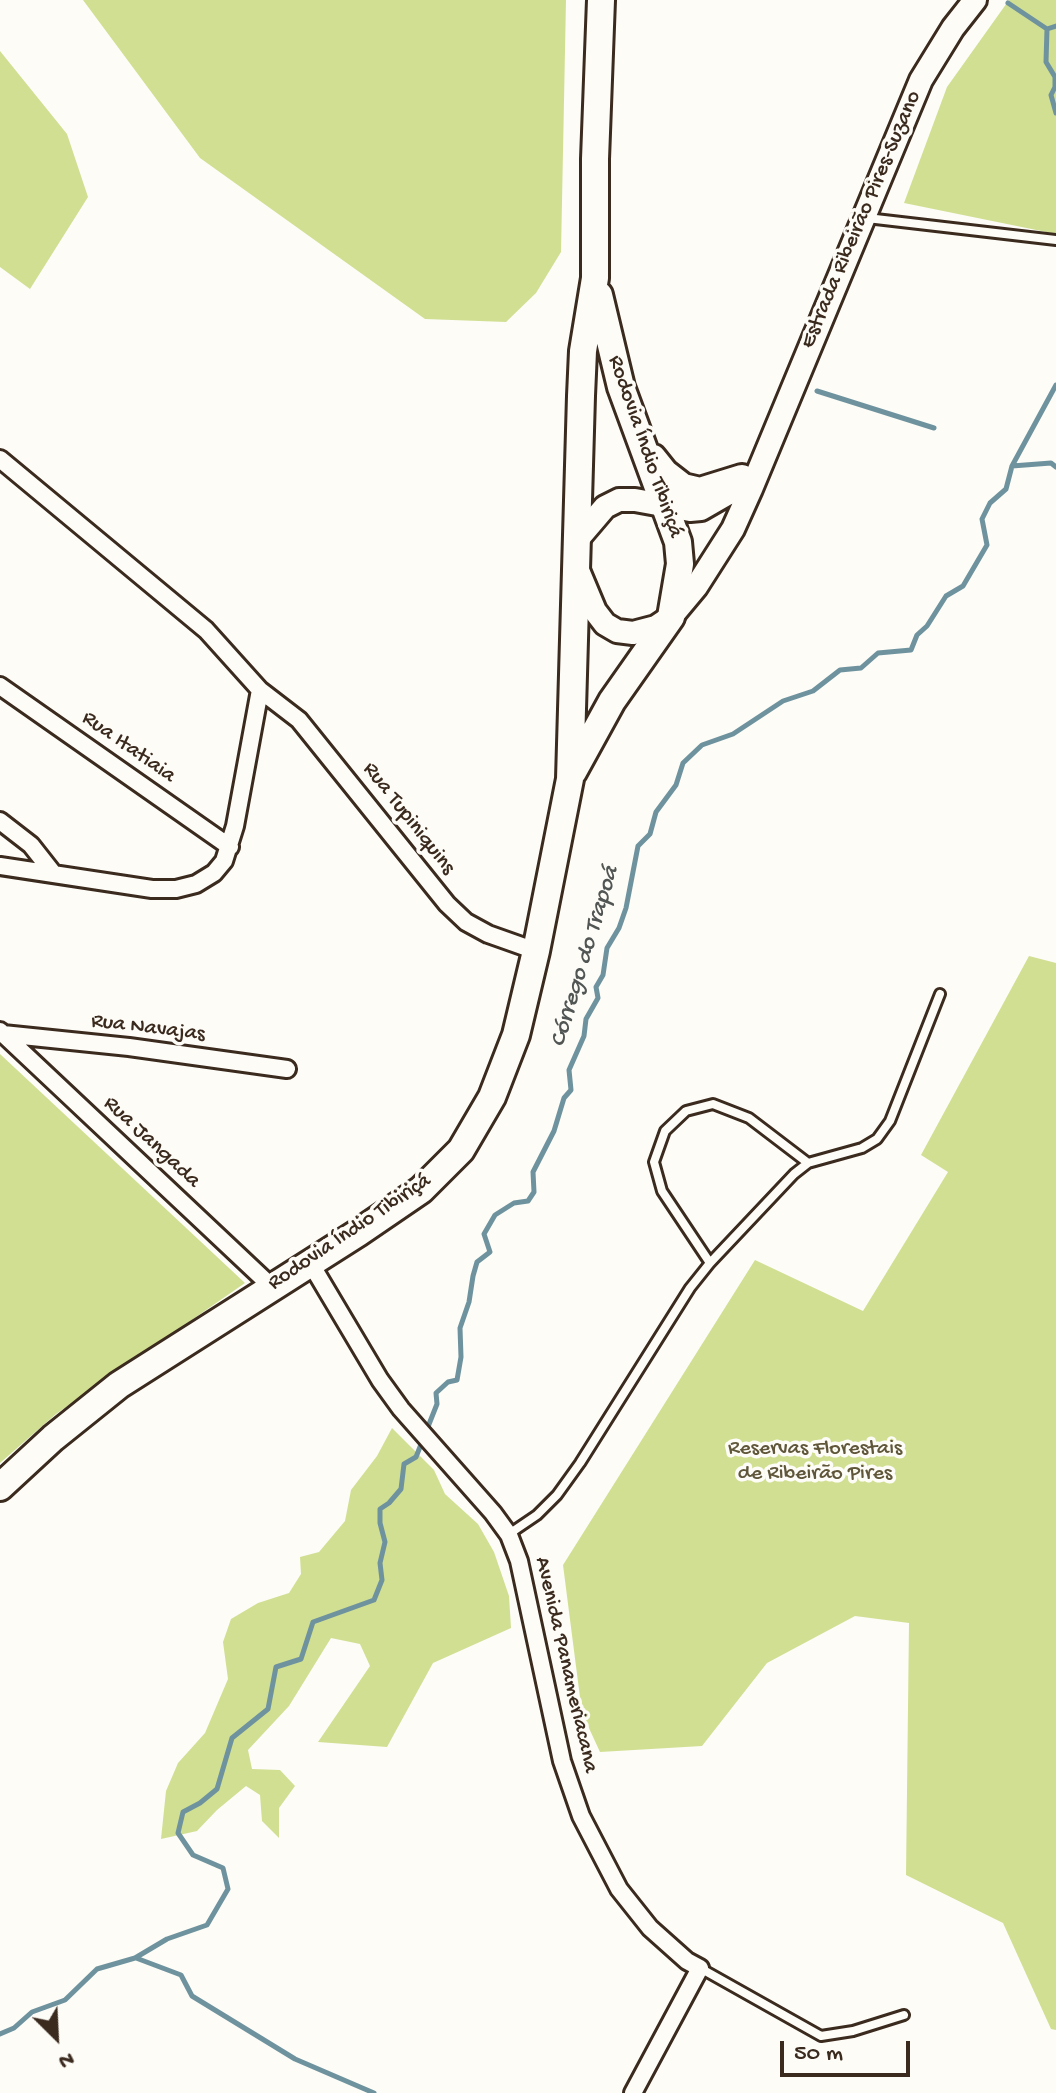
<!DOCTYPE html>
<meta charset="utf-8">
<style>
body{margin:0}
#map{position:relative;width:1056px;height:2093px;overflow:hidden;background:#fdfcf7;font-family:"Gochi Hand",sans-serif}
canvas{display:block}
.north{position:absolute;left:16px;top:1997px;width:80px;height:80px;-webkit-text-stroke:6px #fdfcf7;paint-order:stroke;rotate:156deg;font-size:22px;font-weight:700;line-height:32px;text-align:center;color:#3b2a1e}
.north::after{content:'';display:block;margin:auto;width:28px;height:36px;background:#3b2a1e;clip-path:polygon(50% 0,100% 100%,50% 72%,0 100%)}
.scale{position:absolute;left:780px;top:2041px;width:130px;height:36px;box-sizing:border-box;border:4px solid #3b2a1e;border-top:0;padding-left:10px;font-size:24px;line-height:28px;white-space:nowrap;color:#3b2a1e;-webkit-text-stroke:6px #fdfcf7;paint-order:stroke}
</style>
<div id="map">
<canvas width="1056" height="2093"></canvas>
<div class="north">N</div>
<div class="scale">50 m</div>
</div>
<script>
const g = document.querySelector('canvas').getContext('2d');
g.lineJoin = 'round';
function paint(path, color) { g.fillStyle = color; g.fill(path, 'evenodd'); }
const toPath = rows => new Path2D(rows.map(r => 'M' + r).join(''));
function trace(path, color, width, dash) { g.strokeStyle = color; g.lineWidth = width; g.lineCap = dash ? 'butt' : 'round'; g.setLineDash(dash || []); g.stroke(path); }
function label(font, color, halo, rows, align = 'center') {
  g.font = font + ' "Gochi Hand",sans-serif'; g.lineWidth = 7; g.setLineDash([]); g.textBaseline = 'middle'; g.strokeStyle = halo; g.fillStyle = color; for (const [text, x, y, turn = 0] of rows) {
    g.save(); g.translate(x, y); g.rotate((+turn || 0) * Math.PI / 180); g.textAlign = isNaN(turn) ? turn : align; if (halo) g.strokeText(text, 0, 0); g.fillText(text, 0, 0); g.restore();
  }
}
paint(toPath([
 [83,0,566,0,561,252,536,293,506,322,425,319,200,158],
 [1009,0,1056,0,1056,234,904,203,947,87],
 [0,51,67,134,88,197,30,289,0,267],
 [1029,956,1056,963,1056,2030,1051,2029,1003,1923,906,1875,909,1623,855,1616,767,1663,702,1746,600,1752,582,1713,563,1565,755,1260,863,1311,948,1172,921,1155],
 [0,1054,245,1283,56,1414,0,1463],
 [392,1428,434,1470,445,1494,478,1524,494,1552,509,1596,511,1628,433,1663,387,1747,318,1742,370,1666,360,1644,331,1638,289,1706,248,1750,252,1769,280,1770,295,1786,279,1808,279,1838,262,1821,260,1795,246,1786,217,1810,197,1831,161,1839,166,1791,178,1763,205,1733,228,1679,223,1642,231,1619,258,1603,289,1593,301,1574,300,1557,319,1552,345,1521,351,1490,377,1456]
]), '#d1df93');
trace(toPath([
 [1008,3,1047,29],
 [1056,26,1047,29,1046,62,1055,77,1055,87,1051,95,1056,113],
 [817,391,934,428],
 [1012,466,1051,463,1056,467],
 [136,1958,181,1975,192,1996,295,2059,374,2093],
 [0,2034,14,2028,32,2012,65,2000,97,1969,135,1958,167,1939,207,1925,228,1889,223,1868,193,1855,178,1833,183,1812,200,1803,217,1789,232,1738,268,1709,276,1667,301,1659,313,1622,374,1600,382,1580,380,1563,385,1542,380,1523,380,1509,389,1503,401,1489,404,1464,416,1457,437,1404,436,1393,448,1382,457,1380,461,1357,460,1328,469,1302,473,1276,477,1262,490,1252,484,1234,495,1215,514,1203,528,1201,534,1192,533,1172,554,1131,564,1098,571,1090,569,1070,584,1036,586,1019,598,998,596,987,603,975,607,948,619,928,626,908,638,846,650,834,656,812,676,785,683,763,702,745,733,734,783,701,813,691,840,670,861,668,878,653,911,650,917,635,927,626,946,596,963,586,987,545,982,519,990,503,1006,489,1012,466,1056,385]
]), '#6f939e', 5);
const service = toPath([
 [867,218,1056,240],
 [710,1263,662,1191,654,1162,665,1131,686,1111,713,1104,749,1118,808,1163],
 [509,1534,537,1515,557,1495,580,1463,690,1288,710,1263,794,1174,808,1163,862,1148,877,1139,890,1121,940,994],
 [700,1968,821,2036,853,2031,904,2015]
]);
const minor = toPath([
 [0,459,206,630,260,690,299,720,447,904,466,922,488,934,536,951],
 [0,686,230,847],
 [0,821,31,845,53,873],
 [0,866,152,889,176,889,196,884,214,873,224,861,235,826,260,690],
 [0,1031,272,1287],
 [3,1034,129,1047,287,1069],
 [311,1264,380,1380,401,1409,493,1513,509,1535,519,1561,562,1761,581,1816,619,1889,650,1928,687,1961,700,1968,633,2093]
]);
const secondary = toPath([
 [576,541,605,507,619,500,635,500,690,510,701,509,727,494,742,477],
 [577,568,595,611,605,624,617,631,633,633,656,627,671,617,696,587,733,529,751,489,921,80,953,28,975,0]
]);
const trunk = toPath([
 [653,458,665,473,683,487,700,491,742,478],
 [573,772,612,701,671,617,680,564,678,542,621,387,599,295],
 [0,1487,53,1438,119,1385,358,1233,421,1190,461,1150,492,1097,516,1035,536,951,570,779,581,396,583,351,595,278,595,159,601,0]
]);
trace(service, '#3b2a1e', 14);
trace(minor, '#3b2a1e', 22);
trace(secondary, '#3b2a1e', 28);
trace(trunk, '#3b2a1e', 32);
trace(service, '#fdfcf7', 8);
trace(minor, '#fdfcf7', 16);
trace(secondary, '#fdfcf7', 22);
trace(trunk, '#fdfcf7', 26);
label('22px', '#3b2a1e', '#fdfcf7', [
 ["Estrada Ribeirão Pires-Suzano",862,220,-67],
 ["Rodovia Índio Tibiriçá",644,447,71],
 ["Rua Itatiaia",128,748,35],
 ["Rua Tupiniquins",408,819,52],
 ["Rua Navajas",148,1029,7],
 ["Rua Jangada",151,1143,43],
 ["Rodovia Índio Tibiriçá",350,1233,-34],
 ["Avenida Panameriacana",565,1665,77]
]);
label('22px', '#60573b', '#fdfcf7', [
 ["Reservas Florestais",815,1450],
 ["de Ribeirão Pires",815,1475]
]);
label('italic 24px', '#515654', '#fdfcf7', [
 ["Córrego do Trapoá",586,957,-73]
]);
</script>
